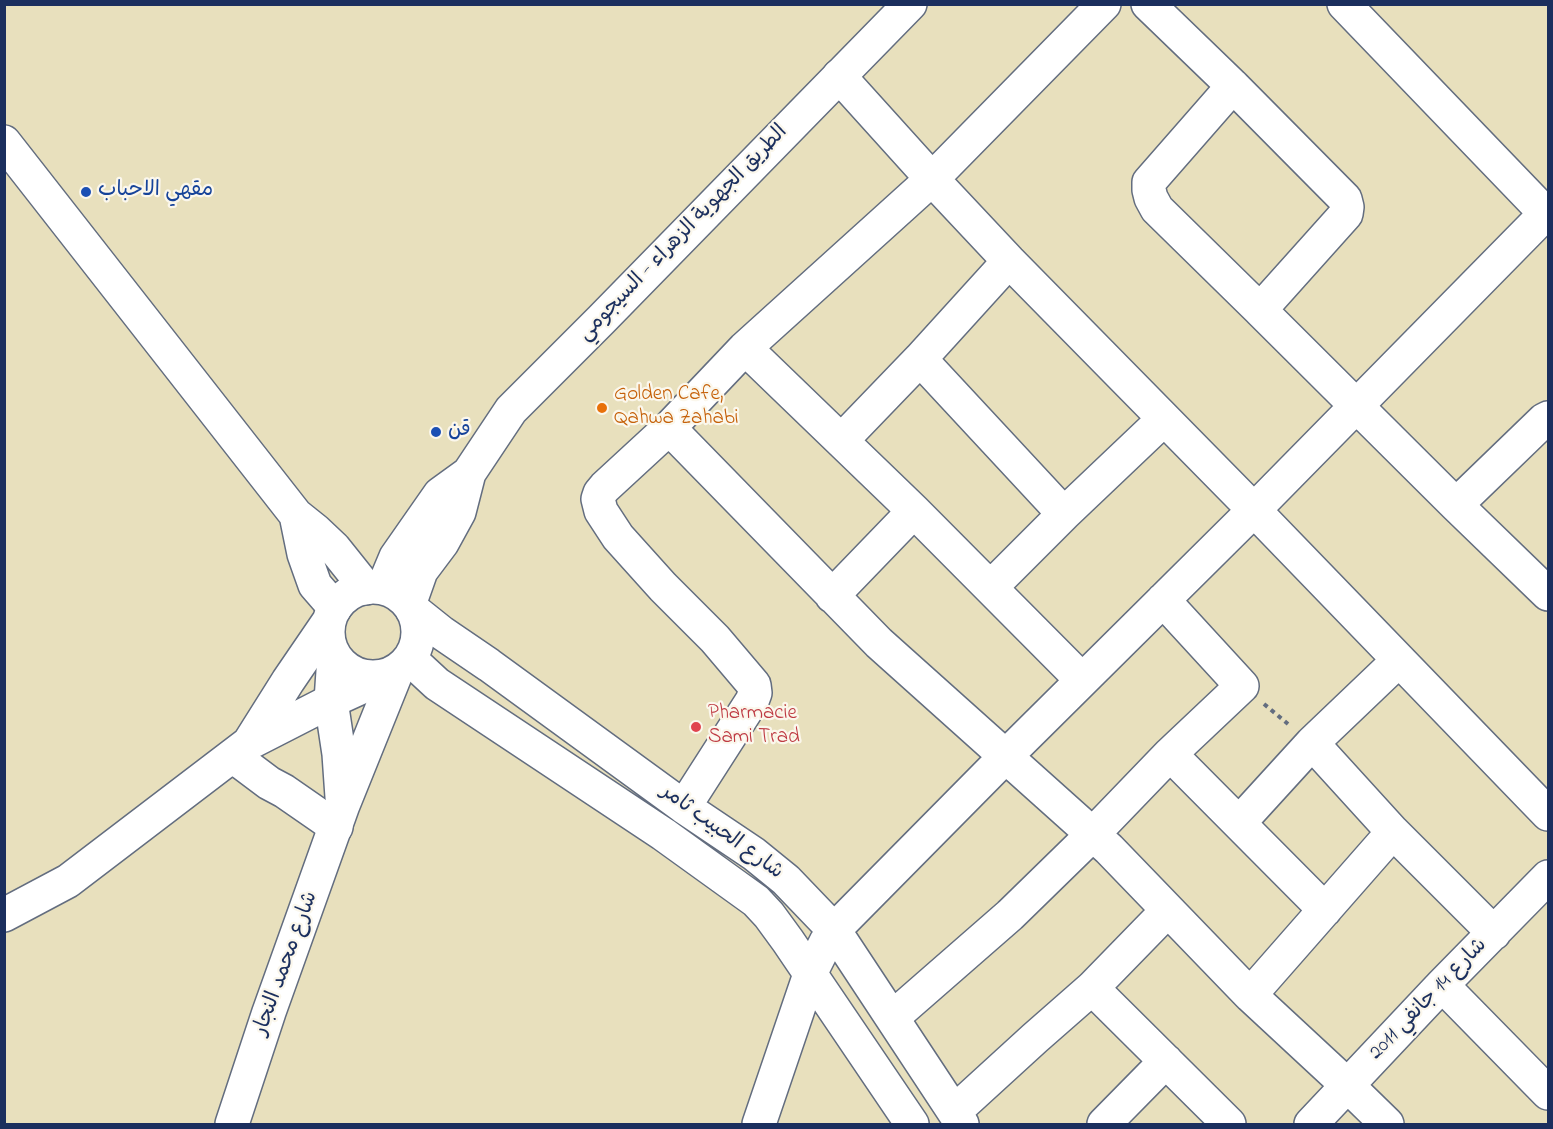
<!DOCTYPE html>
<meta charset="utf-8">
<style>
body{margin:0}
#map{position:relative;width:1553px;height:1129px;overflow:hidden;background:#e8e0bd;font-family:"Indie Flower",sans-serif}
canvas{display:block}
.frame{position:absolute;inset:0;border:6px solid #1b2f5e;pointer-events:none}
</style>
<div id="map">
<canvas width="1553" height="1129"></canvas>
<div class="frame"></div>
</div>
<script>
const g = document.querySelector('canvas').getContext('2d');
g.lineJoin = 'round';
const toPath = rows => new Path2D(rows.map(r => 'M' + r).join(''));
function trace(path, color, width, dash) { g.strokeStyle = color; g.lineWidth = width; g.lineCap = dash ? 'butt' : 'round'; g.setLineDash(dash || []); g.stroke(path); }
function label(font, color, halo, rows, align = 'center') {
  g.font = font + ' "Indie Flower","Playpen Sans Arabic",sans-serif'; g.lineWidth = 4.5; g.setLineDash([]); g.textBaseline = 'middle'; g.strokeStyle = halo; g.fillStyle = color; for (const [text, x, y, turn = 0] of rows) {
    g.save(); g.translate(x, y); g.rotate((+turn || 0) * Math.PI / 180); g.textAlign = isNaN(turn) ? turn : align; if (halo) g.strokeText(text, 0, 0); g.fillText(text, 0, 0); g.restore();
  }
}
const minor = toPath([
 [1148,4,1233,86,1345,199,1347,207,1346,214,1260,310,1157,209,1151,198,1149,190,1149,182,1233,86],
 [1344,4,1548,216],
 [839,76,932,179,1009,261,1254,510,1548,814],
 [4,142,296,515],
 [1260,310,1456,505,1548,594],
 [745,348,914,511,1082,680],
 [920,359,1064,514],
 [669,428,879,643,1109,849,1250,995,1347,1085,1387,1124],
 [842,440,920,359,1009,261],
 [1456,505,1544,420,1548,418],
 [991,587,1064,514,1164,419],
 [832,596,914,511],
 [335,608,315,585,304,554,296,515,316,531,334,548,366,588],
 [412,609,442,633,489,665,684,807,754,854,786,880,834,930,962,1124],
 [410,659,437,684,663,834,756,901,769,915,788,941,912,1124],
 [1312,743,1393,832,1494,933],
 [1170,754,1325,910],
 [684,807,752,701,755,693,754,685,715,639,663,587,618,537,601,511,598,499,600,493,605,487,669,428,745,348,932,179,1104,4],
 [1239,823,1312,743,1399,660],
 [1442,985,1548,1093],
 [1092,988,1229,1124],
 [1250,995,1393,832],
 [892,1018,1010,915,1092,835,1170,754,1242,686,1163,600],
 [954,1112,1035,1038,1092,988,1167,911],
 [759,1124,810,974,826,942,834,930,1006,756,1254,510,1548,211],
 [1104,1124,1166,1061],
 [1311,1124,1442,985,1548,877]
]);
const tertiary = toPath([
 [334,656,331,701,339,754,342,797],
 [232,1124,269,1012,343,805,397,671]
]);
const secondary = toPath([
 '328 632a45 45 0 1 1 90 0a45 45 0 1 1-90 0Z',
 [383,588,396,557,440,494,469,473],
 [409,605,421,571,442,543,459,512,469,473,511,410,601,320,910,4],
 [249,743,288,681,329,621],
 [233,756,269,783,284,791,336,827],
 [4,915,68,881,249,743,331,701,388,675]
]);
trace(minor, '#636d7f', 36);
trace(tertiary, '#636d7f', 36);
trace(secondary, '#636d7f', 36);
trace(toPath([
 [1264,704,1288,724]
]), '#636d7f', 4, [4.5, 4.5]);
trace(minor, '#fff', 33);
trace(tertiary, '#fff', 33);
trace(secondary, '#fff', 33);
for (const [x, y, r, color] of [
 [86,192,6,"#1a4fb4"],
 [602,408,6,"#e8710a"],
 [436,432,6,"#1a4fb4"],
 [696,727,6,"#e0444e"]
]) { const dot = new Path2D(); dot.arc(x, y, r, 0, 2 * Math.PI); g.fillStyle = color; g.fill(dot); trace(dot, '#fbf7ec', 2); }
label('21px', '#164399', '#fbf7ec', [
 ["مقهي الاحباب",98,192],
 ["قن",448,432]
], 'left');
label('21px', '#1b2f5e', '#fbf7ec', [
 ["الطريق الجهوية الزهراء - السيجومي",684,234,-46],
 ["شارع الحبيب ثامر",721,833,36],
 ["شارع محمد النجار",287,964,-70],
 ["شارع 14 جانفي 2011",1429,1000,-46]
]);
label('21px', '#c56008', '#fbf7ec', [
 ["Golden Cafe,",614,396],
 ["Qahwa Zahabi",614,420]
], 'left');
label('21px', '#be3a42', '#fbf7ec', [
 ["Pharmacie",708,715],
 ["Sami Trad",708,739]
], 'left');
</script>
